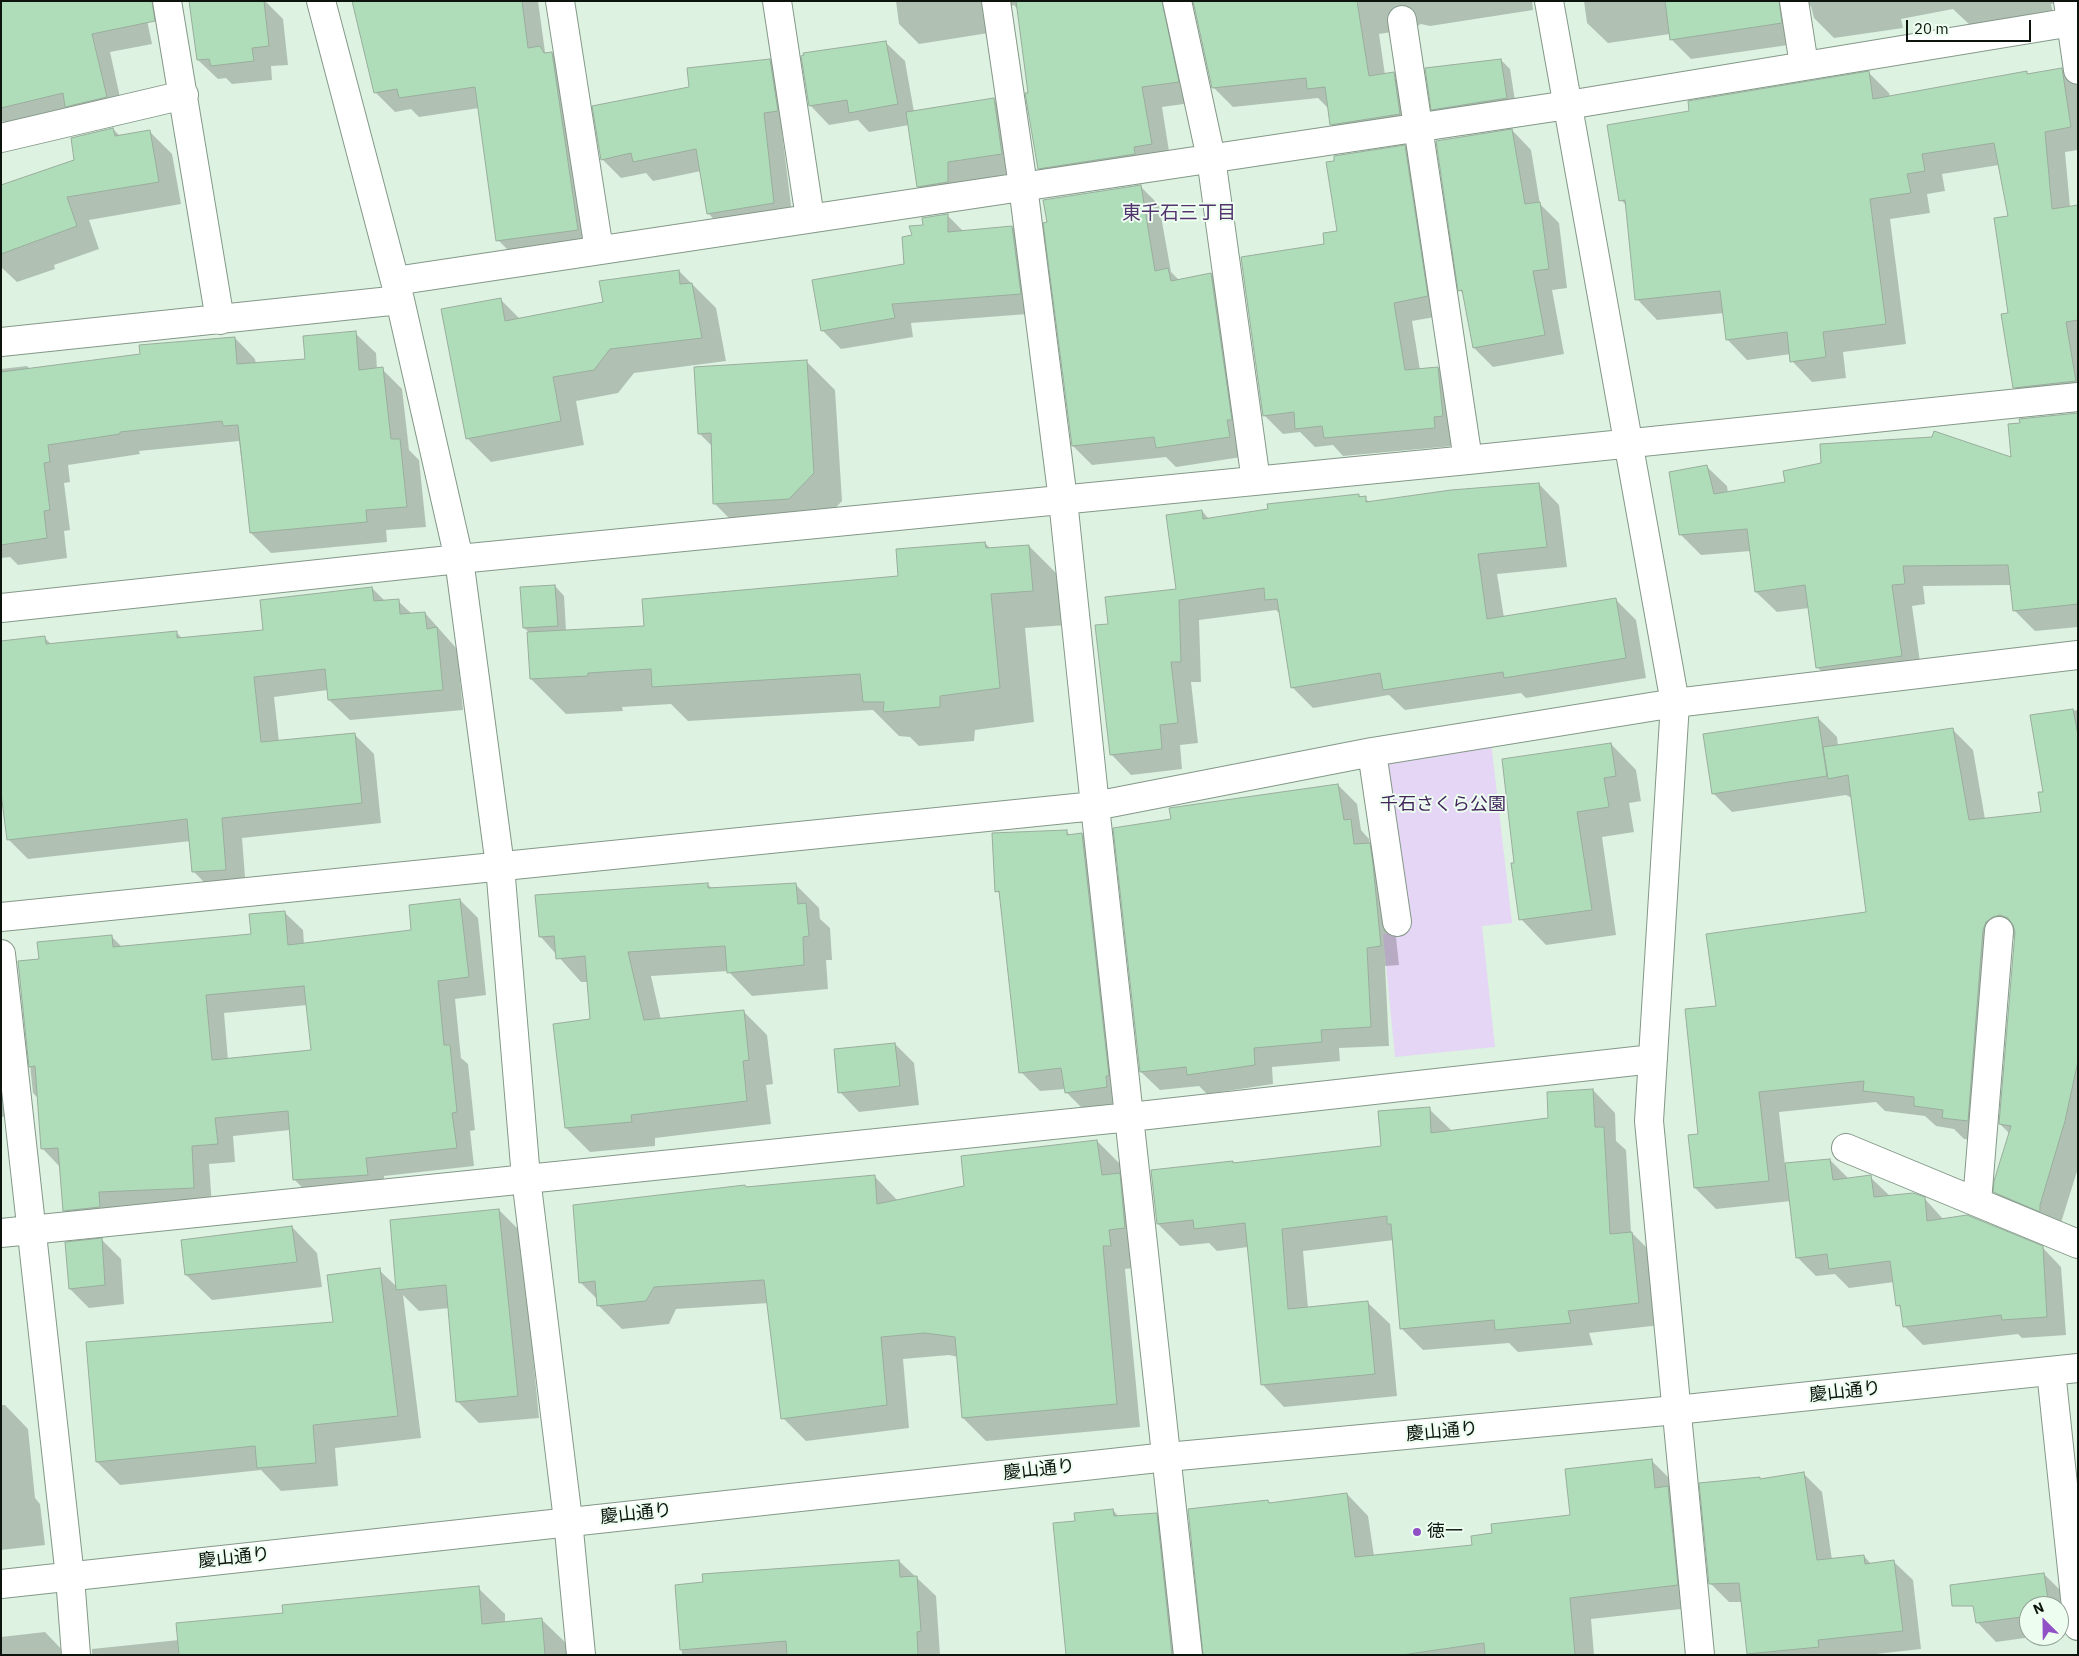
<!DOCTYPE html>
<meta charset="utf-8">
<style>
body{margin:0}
#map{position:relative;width:2079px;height:1656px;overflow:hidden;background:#ddf2e1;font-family:"IBM Plex Sans",sans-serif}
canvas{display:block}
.frame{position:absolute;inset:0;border:2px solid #0d140e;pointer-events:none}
.north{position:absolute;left:2019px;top:1596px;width:50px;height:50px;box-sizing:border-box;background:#edfef0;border:1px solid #93a096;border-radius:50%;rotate:337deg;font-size:14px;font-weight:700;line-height:20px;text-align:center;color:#0d140e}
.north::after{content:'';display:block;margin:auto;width:18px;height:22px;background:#9050c6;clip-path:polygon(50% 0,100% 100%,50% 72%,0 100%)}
.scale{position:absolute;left:1906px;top:20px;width:125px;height:22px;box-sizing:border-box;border:2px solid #0d140e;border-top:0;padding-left:6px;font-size:15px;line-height:18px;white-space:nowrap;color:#0d140e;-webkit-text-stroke:4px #edfef0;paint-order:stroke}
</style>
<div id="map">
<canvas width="2079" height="1656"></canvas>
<div class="frame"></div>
<div class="north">N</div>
<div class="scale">20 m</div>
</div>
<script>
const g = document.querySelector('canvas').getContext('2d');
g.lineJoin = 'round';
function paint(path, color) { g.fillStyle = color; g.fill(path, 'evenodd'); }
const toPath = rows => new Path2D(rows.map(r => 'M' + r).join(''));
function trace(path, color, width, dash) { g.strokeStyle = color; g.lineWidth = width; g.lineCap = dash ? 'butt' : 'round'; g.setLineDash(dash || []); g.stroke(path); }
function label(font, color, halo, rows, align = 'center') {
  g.font = font + ' "IBM Plex Sans","Noto Sans JP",sans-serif'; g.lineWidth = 4; g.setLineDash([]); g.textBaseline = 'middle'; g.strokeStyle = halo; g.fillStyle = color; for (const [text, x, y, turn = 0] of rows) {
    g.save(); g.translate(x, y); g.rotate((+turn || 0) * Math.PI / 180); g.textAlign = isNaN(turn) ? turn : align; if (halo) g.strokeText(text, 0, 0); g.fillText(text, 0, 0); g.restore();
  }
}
paint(toPath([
 [1491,742,1512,923,1482,926,1495,1047,1395,1057,1383,934,1404,932,1382,756]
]), '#e4d6f4');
paint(toPath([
 [198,1,265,1,283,19,288,65,271,66,272,80,232,84,226,78,218,79,198,60],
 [353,1,538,1,545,52,547,54,551,53,570,72,597,249,517,259,498,240,479,108,419,117,411,109,395,112,375,92],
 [896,1,1532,1,1533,10,1430,26,1421,24,1411,29,1379,34,1385,75,1394,74,1414,94,1420,134,1351,144,1331,124,1328,108,1318,98,1233,107,1213,87,1195,5,1187,9,1198,102,1162,107,1171,164,1059,188,1039,168,1018,10,1014,5,1007,8,1001,31,919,44,899,24],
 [1584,1,2066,1,2051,4,2053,13,1971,26,1953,9,1901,19,1903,28,1834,38,1814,18,1811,6,1804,9,1802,43,1691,59,1671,39,1670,34,1608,43,1587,23],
 [1,4,144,6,152,44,110,52,123,111,10,128,1,120],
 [885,42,905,61,914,112,994,100,1013,119,1021,172,967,181,967,201,938,205,918,186,909,125,869,132,858,120,829,125,810,105],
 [770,60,789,80,796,129,782,132,793,222,727,233,708,213,701,171,653,181,646,173,621,178,602,159],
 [1501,60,1510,69,1516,107,1442,119,1432,109],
 [2062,70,2078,86,2078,150,2065,152,2070,207,2078,208,2078,404,2035,408,2015,387,2009,314,2009,217,1999,165,1942,174,1945,191,1927,194,1930,213,1890,219,1906,344,1843,352,1846,378,1812,382,1792,361,1791,354,1747,360,1727,339,1724,313,1657,320,1637,299,1627,206,1621,200,1691,112,1869,73,1889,93,1890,97,2026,73,2029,75],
 [113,129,121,137,149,131,172,154,181,204,89,220,99,249,54,265,55,269,17,282,1,267,1,187,76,161],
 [1512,130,1531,150,1540,204,1559,223,1567,288,1552,290,1564,354,1493,367,1474,348,1464,295,1460,290],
 [1405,147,1423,165,1446,315,1412,321,1420,370,1438,368,1456,387,1453,446,1343,456,1333,445,1315,447,1300,432,1283,434,1264,415,1326,245],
 [1140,186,1159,205,1171,272,1179,280,1211,274,1230,293,1248,456,1176,467,1166,457,1092,465,1073,446],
 [947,215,964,232,1012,227,1031,246,1040,313,911,323,913,337,841,349,822,330,905,265,914,236,924,226],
 [679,271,716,308,726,361,634,373,618,393,576,401,584,445,491,462,467,438,501,300,520,319,605,303],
 [355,333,376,353,377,369,382,369,402,389,409,450,419,460,426,527,386,530,387,542,271,553,251,533,239,441,139,451,140,454,68,465,70,482,64,483,70,530,64,531,67,558,18,565,10,557,1,558,1,369,27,366,30,369,141,355,235,338,255,359,256,364,307,360],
 [806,361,835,390,842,501,818,527,743,532,715,504,713,447,699,433],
 [2078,414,2078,627,2035,631,2014,610,2011,585,1923,586,1925,604,1912,606,1922,676,1838,688,1818,668,1809,608,1777,612,1756,592,1751,551,1701,555,1681,535,1706,466,1727,486,1728,493,2012,458],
 [1539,484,1559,505,1567,567,1497,574,1504,618,1615,599,1636,620,1646,678,1526,698,1521,693,1405,710,1389,695,1313,708,1292,687,1280,614,1276,610,1199,620,1201,682,1191,682,1198,743,1180,745,1182,769,1131,775,1111,754,1110,625,1178,590,1202,511,1209,519,1358,495,1370,502],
 [985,543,991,549,1029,546,1064,581,1067,625,1025,628,1034,722,975,730,974,741,919,746,910,737,899,736,873,710,688,721,671,704,622,707,623,711,566,714,531,679,529,632,524,628,555,586,564,596,566,631,645,627,900,578],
 [372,588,386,602,398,601,412,614,425,613,457,649,463,710,350,720,329,700,328,690,274,697,279,742,354,734,374,754,381,823,242,838,246,890,214,892,194,872,191,841,28,859,8,839,44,637,51,644,176,632,183,639,264,631],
 [2078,710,2078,1168,2060,1226,2016,1213,1995,1192,2010,1134,2000,1124,2016,936,2007,943,1988,1141,1964,1139,1954,1129,1936,1126,1925,1116,1885,1111,1876,1102,1779,1112,1785,1165,1830,1160,1849,1179,1870,1177,1890,1196,1924,1198,1944,1220,2042,1247,2061,1267,2066,1335,2022,1338,2018,1334,1923,1345,1904,1326,1902,1309,1897,1305,1894,1282,1849,1288,1835,1274,1816,1276,1797,1257,1791,1201,1716,1209,1695,1188,1699,1135,1718,1007,1867,914,1852,798,1846,795,1732,812,1713,793,1818,718,1837,737,1838,746,1952,729,1973,750,1985,819,2042,813,2044,793,2032,716],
 [1611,744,1636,770,1641,801,1629,803,1634,832,1602,837,1616,935,1546,945,1521,919,1515,864],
 [1338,785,1357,804,1361,830,1369,839,1370,845,1388,863,1399,965,1385,966,1389,1046,1339,1048,1340,1061,1272,1067,1273,1084,1207,1094,1199,1086,1160,1090,1141,1072,1173,820],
 [1066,831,1071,836,1082,834,1101,853,1126,1106,1085,1111,1066,1092,1065,1089,1040,1091,1021,1072,1001,895,997,891],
 [707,884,713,889,795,884,819,908,820,919,830,928,832,960,826,960,828,989,752,996,728,971,651,976,661,1020,743,1011,767,1035,773,1084,766,1085,771,1124,655,1138,655,1146,590,1152,566,1128,592,1021,589,982,581,982,540,936,536,896],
 [460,900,478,918,486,995,455,999,461,1058,468,1064,475,1130,470,1131,474,1166,384,1176,385,1193,312,1198,294,1179,290,1130,233,1136,235,1162,209,1164,212,1206,82,1229,64,1210,60,1167,42,1148,38,1098,33,1093,19,962,40,961,111,936,122,947,252,935,284,912,303,930,304,944,412,931],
 [307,1005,313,1051,228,1060,224,1013],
 [1,981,20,1115,1,1117],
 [895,1044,914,1063,919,1105,859,1112,840,1092],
 [1593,1090,1615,1113,1616,1141,1626,1150,1631,1232,1654,1255,1661,1325,1589,1333,1593,1345,1518,1352,1509,1343,1423,1350,1401,1328,1394,1240,1303,1251,1308,1308,1367,1302,1390,1324,1397,1396,1284,1407,1262,1384,1248,1247,1217,1251,1209,1243,1180,1246,1158,1224,1233,1162,1235,1164,1382,1147,1429,1109,1452,1131,1550,1119],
 [1097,1141,1120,1164,1122,1177,1142,1198,1133,1268,1125,1269,1140,1427,986,1441,963,1418,958,1357,949,1355,903,1359,909,1428,806,1441,783,1418,769,1303,676,1309,669,1324,622,1329,599,1306,598,1300,580,1282,746,1188,874,1176,898,1201,965,1187],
 [499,1210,521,1232,539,1418,479,1423,457,1401,450,1308,419,1311,403,1295,421,1438,335,1448,338,1486,281,1491,261,1470,120,1485,97,1462,87,1343,334,1323,379,1270,397,1287],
 [292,1227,317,1253,322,1287,212,1300,186,1275],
 [102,1240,121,1259,124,1304,89,1308,70,1289],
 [1,1405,5,1405,28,1429,35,1498,40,1504,45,1545,1,1550],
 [1651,1460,1673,1482,1699,1607,1591,1619,1594,1655,1205,1655,1268,1501,1271,1504,1347,1494,1368,1516,1374,1556,1473,1546,1493,1534,1571,1516],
 [1803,1473,1822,1492,1832,1560,1864,1556,1871,1564,1894,1562,1913,1580,1921,1649,1867,1655,1748,1654,1743,1602,1729,1602,1710,1583,1759,1478,1761,1480],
 [1113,1510,1119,1517,1156,1514,1178,1536,1191,1655,1068,1655,1077,1522],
 [899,1561,936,1596,940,1655,678,1655,682,1654,676,1586],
 [2044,1574,2063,1593,2068,1632,2059,1633,2059,1606,2029,1606,2029,1636,2039,1636,1996,1642,1977,1622],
 [478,1588,505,1614,505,1622,541,1619,568,1645,569,1655,92,1655,92,1649,179,1640,284,1614],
 [45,1632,67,1655,1,1655,1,1637]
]), '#0003');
const building = toPath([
 [1,1,152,1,155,21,92,34,107,97,65,107,63,93,1,108,1,1],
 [189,1,264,1,269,46,252,48,254,61,211,66,209,59,197,60,189,1],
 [352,1,522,1,528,48,540,46,544,53,552,52,578,230,496,241,475,87,399,98,397,89,374,93,352,1],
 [1016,1,1162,1,1179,82,1142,87,1152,144,1134,147,1135,154,1038,169,1025,93,1028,93,1016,1],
 [1193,1,1357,1,1369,76,1394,72,1400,114,1330,125,1325,87,1307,89,1306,78,1212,88,1193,1],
 [1665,1,1779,1,1782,23,1670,40,1665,1],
 [886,41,898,104,849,113,847,100,809,106,801,56,804,55,803,53,886,41],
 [770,59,778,111,764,113,774,203,707,214,696,149,633,162,631,153,601,160,592,106,689,87,687,68,770,59],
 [1501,59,1507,98,1431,110,1425,68,1501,59],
 [2062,68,2071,127,2045,132,2052,209,2078,205,2078,320,2066,322,2076,381,2013,388,2001,314,2008,313,1994,218,2008,216,1994,143,1922,154,1925,171,1907,174,1911,193,1870,199,1886,324,1823,332,1826,357,1790,362,1787,332,1726,340,1720,291,1635,300,1625,200,1619,201,1607,125,1689,111,1688,101,1869,71,1873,99,2027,71,2027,74,2062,68],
 [994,98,1002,154,948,162,948,182,917,187,906,112,994,98],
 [113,128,115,136,150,130,159,182,67,197,77,226,1,254,1,185,74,160,71,138,113,128],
 [1512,129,1525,204,1540,202,1549,269,1533,271,1545,335,1473,348,1462,290,1458,291,1436,141,1512,129],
 [1405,145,1428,296,1394,303,1405,370,1438,367,1443,416,1434,417,1435,428,1324,438,1322,426,1295,429,1294,412,1263,416,1241,257,1324,244,1323,233,1337,231,1326,162,1334,161,1334,156,1405,145],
 [1141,185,1155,271,1168,268,1171,281,1211,273,1232,420,1227,420,1230,437,1156,448,1154,437,1072,446,1043,223,1047,222,1043,200,1141,185],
 [948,214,948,232,1012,226,1021,294,892,304,895,318,821,331,812,280,904,264,902,237,912,235,909,226,923,225,922,218,948,214],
 [679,270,680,284,692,283,702,338,610,349,594,370,553,377,561,421,466,439,441,309,501,298,505,321,603,302,599,281,679,270],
 [356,331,359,370,383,367,391,439,400,439,407,507,366,510,367,522,250,533,238,425,223,426,222,421,120,432,120,434,48,445,50,462,44,463,50,510,44,511,47,538,1,545,1,372,140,354,139,345,235,337,237,364,305,359,303,336,356,331],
 [807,360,814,473,789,499,713,504,711,433,698,434,694,367,807,360],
 [2078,413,2078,604,2013,611,2008,565,1903,566,1905,584,1892,585,1902,656,1816,668,1805,585,1755,592,1747,529,1679,535,1669,472,1707,465,1714,494,1785,482,1783,471,1821,463,1820,444,1932,437,1934,431,2011,457,2008,424,2020,423,2019,419,2078,413],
 [1539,483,1547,547,1478,554,1487,619,1616,598,1626,658,1504,678,1503,672,1383,690,1380,673,1291,688,1277,599,1265,600,1264,588,1179,600,1181,662,1171,662,1178,723,1160,725,1162,749,1110,755,1095,625,1108,624,1105,597,1176,589,1166,515,1202,510,1203,519,1268,509,1267,504,1359,494,1359,497,1366,496,1366,502,1451,490,1539,483],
 [985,542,986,548,1029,545,1033,591,991,594,1000,688,940,696,940,707,883,712,884,702,863,702,860,674,652,687,651,669,588,673,588,676,530,679,527,632,644,626,642,599,898,576,896,549,985,542],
 [555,585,558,626,523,628,520,587,555,585],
 [372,587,374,601,399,599,400,614,425,612,427,629,437,627,443,690,328,700,325,669,254,677,261,742,355,733,362,803,222,818,226,870,192,872,187,819,7,840,1,793,1,641,45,636,46,644,177,631,177,638,263,630,260,600,372,587],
 [2073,709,2078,735,2078,1061,2065,1121,2040,1205,2040,1212,1993,1192,1994,1181,2011,1126,1999,1124,2015,932,2013,925,2008,918,2000,915,1993,917,1986,922,1983,930,1968,1121,1942,1118,1943,1110,1914,1106,1914,1097,1863,1091,1864,1081,1759,1092,1769,1181,1694,1188,1688,1135,1698,1134,1685,1009,1716,1006,1706,934,1866,912,1848,775,1828,779,1823,747,1953,728,1969,820,2041,812,2038,792,2043,792,2030,715,2073,709],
 [1818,717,1827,776,1712,794,1703,734,1818,717],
 [1611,743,1616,776,1604,778,1609,807,1577,812,1592,910,1519,920,1511,863,1514,863,1502,759,1611,743],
 [1338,784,1344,820,1351,819,1354,844,1370,843,1373,864,1381,946,1367,948,1371,1027,1321,1030,1322,1042,1254,1048,1255,1065,1187,1075,1186,1067,1140,1072,1113,828,1171,819,1169,808,1338,784],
 [1067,830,1067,835,1082,833,1109,1076,1106,1076,1107,1087,1065,1093,1061,1068,1019,1073,999,891,995,892,992,833,1067,830],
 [708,883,708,888,796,883,798,904,806,903,809,936,803,937,804,965,727,973,725,946,628,952,644,1020,744,1010,749,1060,743,1061,747,1101,631,1115,632,1122,565,1128,553,1024,590,1019,585,956,556,959,554,936,539,937,535,895,708,883],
 [460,899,469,977,438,981,444,1045,450,1045,457,1112,452,1113,457,1148,366,1158,368,1175,293,1180,288,1111,215,1118,218,1144,192,1146,194,1188,99,1192,100,1207,63,1211,58,1148,41,1149,35,1066,29,1067,22,1000,18,961,39,959,37,942,112,935,113,947,251,934,249,914,285,911,288,945,411,930,409,905,460,899],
 [304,986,311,1050,212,1060,206,995,304,986],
 [895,1043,900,1086,838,1093,834,1049,895,1043],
 [1593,1089,1595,1127,1604,1127,1610,1234,1632,1232,1639,1303,1568,1311,1571,1323,1495,1330,1494,1320,1400,1329,1391,1224,1387,1224,1387,1216,1282,1229,1288,1309,1368,1301,1375,1374,1261,1385,1245,1223,1194,1229,1193,1220,1157,1224,1151,1170,1233,1161,1233,1163,1381,1146,1378,1111,1430,1107,1431,1133,1548,1118,1547,1092,1593,1089],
 [1097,1140,1102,1175,1120,1173,1125,1228,1109,1230,1111,1246,1103,1246,1117,1404,962,1418,955,1337,925,1333,881,1337,887,1405,781,1419,764,1280,654,1287,646,1301,597,1306,595,1281,579,1283,573,1205,745,1185,746,1187,875,1175,877,1204,964,1186,961,1156,1097,1140],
 [1830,1159,1833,1180,1871,1175,1874,1197,1913,1193,1925,1197,1927,1221,1967,1215,2043,1246,2047,1317,2002,1320,2001,1315,1903,1327,1900,1305,1896,1306,1890,1261,1829,1269,1827,1254,1796,1258,1785,1163,1830,1159],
 [499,1209,518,1396,456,1402,446,1285,396,1290,390,1220,499,1209],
 [292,1226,297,1262,185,1275,181,1240,292,1226],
 [102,1238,105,1285,69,1289,65,1242,102,1238],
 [380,1268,398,1416,313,1425,316,1463,257,1468,255,1446,96,1462,86,1342,333,1322,327,1275,380,1268],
 [1652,1459,1655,1488,1668,1486,1678,1585,1570,1598,1575,1655,1485,1655,1484,1643,1402,1655,1203,1655,1188,1509,1268,1500,1269,1503,1347,1493,1355,1557,1472,1545,1471,1536,1492,1533,1491,1524,1570,1515,1565,1469,1652,1459],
 [1804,1472,1817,1560,1864,1555,1865,1564,1894,1560,1903,1631,1818,1640,1819,1647,1747,1654,1739,1583,1709,1584,1699,1483,1760,1477,1760,1479,1804,1472],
 [1113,1509,1114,1516,1157,1513,1172,1655,1066,1655,1053,1523,1075,1521,1074,1513,1113,1509],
 [899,1560,900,1577,917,1576,921,1631,917,1632,918,1655,787,1655,786,1641,680,1650,675,1585,703,1582,702,1574,899,1560],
 [2044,1573,2049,1606,2029,1606,2029,1616,1976,1623,1973,1606,1952,1606,1950,1585,2044,1573],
 [479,1586,482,1624,542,1618,545,1655,179,1655,176,1623,283,1613,282,1605,479,1586]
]);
paint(building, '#b0ddb9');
trace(building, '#99ad9d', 1);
const street = toPath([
 [167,1,220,320],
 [321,1,400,300,459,559,500,866,526,1178,568,1520,581,1655],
 [560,1,599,250],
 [777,1,810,218],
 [996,1,1023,186,1063,500,1095,806,1188,1655],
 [1177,1,1211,158,1256,481],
 [1549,1,1675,703,1649,1121,1700,1655],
 [1794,1,1804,65],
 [2068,1,2078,70],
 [1402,20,1468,460],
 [1,138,184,95],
 [395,281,1568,105,2078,21],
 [1,342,400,300],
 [1,608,459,559,1468,460,2078,397],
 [1372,752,1397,922],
 [1,917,1095,806,1372,752,1675,703,2078,655],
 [1,954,70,1577,76,1655],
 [1846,1148,2078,1244],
 [1977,1202,1999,931],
 [1,1233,1130,1117,1653,1059],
 [2051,1371,2078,1626]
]);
const secondary = toPath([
 [1,1584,1167,1457,1676,1410,2078,1368]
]);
trace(street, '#849888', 30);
trace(secondary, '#849888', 30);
trace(street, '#fff', 28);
trace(secondary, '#fff', 28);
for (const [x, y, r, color] of [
 [1417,1532,5,"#9050c6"]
]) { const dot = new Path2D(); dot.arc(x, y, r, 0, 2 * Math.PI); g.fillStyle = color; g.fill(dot); trace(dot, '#edfef0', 2); }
label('18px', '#43255c', '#edfef0', [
 ["千石さくら公園",1443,805]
]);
label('18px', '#0d140e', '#edfef0', [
 ["慶山通り",1845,1392,-6],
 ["慶山通り",1442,1432,-5],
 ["慶山通り",1039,1470,-6],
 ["慶山通り",636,1514,-6],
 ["慶山通り",234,1558,-6]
]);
label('18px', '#0d140e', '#edfef0', [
 ["徳一",1427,1532]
], 'left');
label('19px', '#53346e', '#edfef0', [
 ["東千石三丁目",1179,214]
]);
</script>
